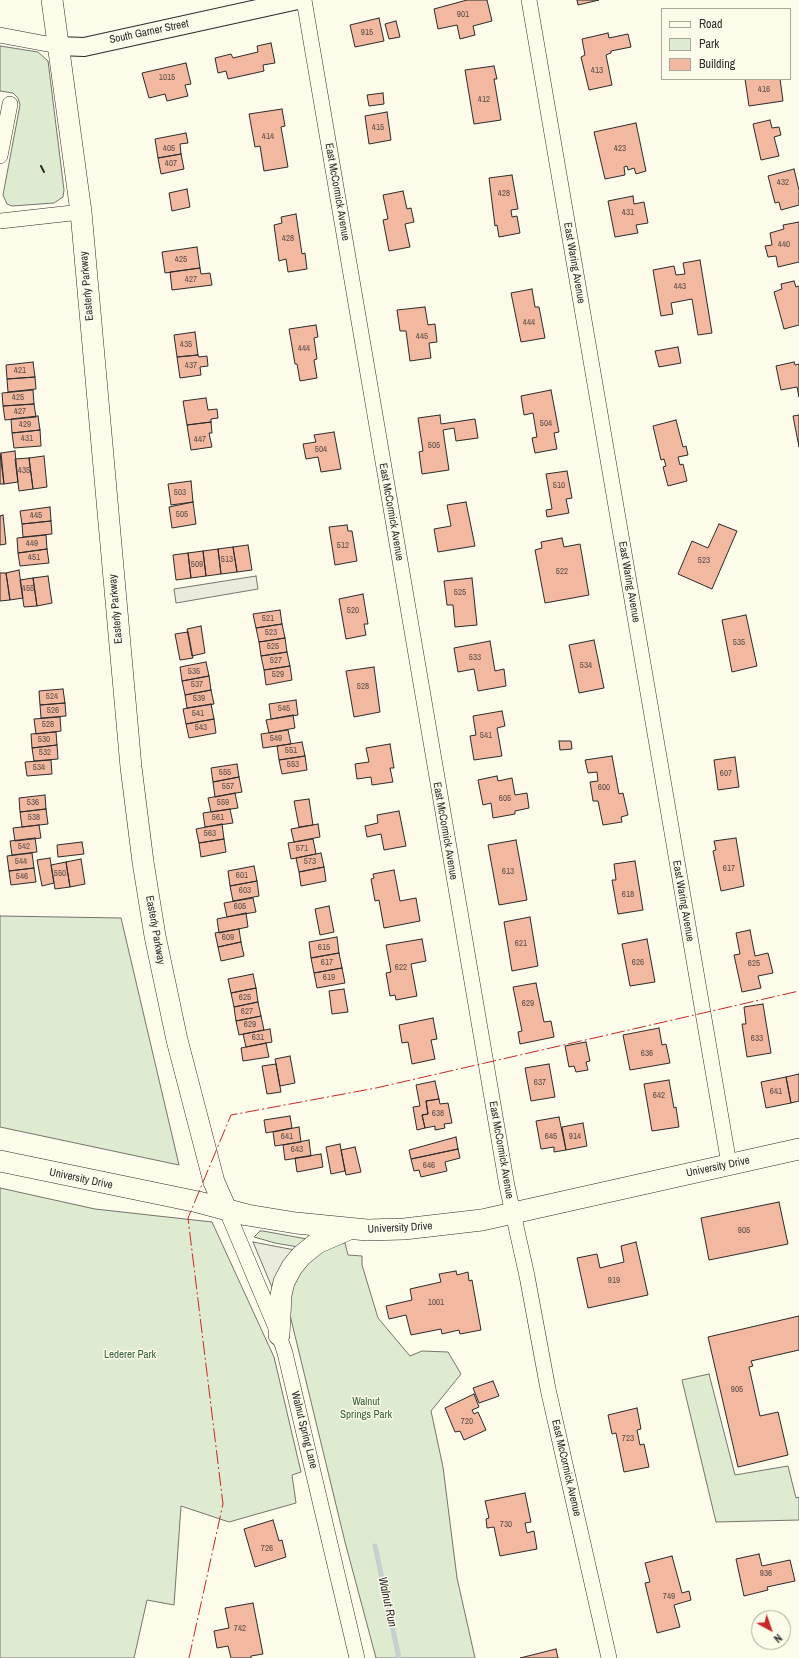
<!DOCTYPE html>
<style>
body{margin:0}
#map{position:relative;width:799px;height:1658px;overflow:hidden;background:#fdfbea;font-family:"Archivo Narrow",sans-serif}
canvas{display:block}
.legend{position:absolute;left:661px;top:8px;width:130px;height:72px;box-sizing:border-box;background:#fdfbea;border:1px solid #a9a89e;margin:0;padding:5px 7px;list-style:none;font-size:12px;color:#2b2b2b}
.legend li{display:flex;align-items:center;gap:8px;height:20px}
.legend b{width:20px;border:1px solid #a9a89e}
.north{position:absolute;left:751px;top:1610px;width:40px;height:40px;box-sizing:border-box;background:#fdfbea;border:1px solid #a9a89e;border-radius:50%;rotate:140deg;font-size:11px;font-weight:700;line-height:16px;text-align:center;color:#2b2b2b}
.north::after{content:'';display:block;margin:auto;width:14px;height:18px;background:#c62828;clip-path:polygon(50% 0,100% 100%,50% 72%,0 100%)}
</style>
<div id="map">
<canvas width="799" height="1658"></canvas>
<ul class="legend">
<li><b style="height:5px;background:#fdfbea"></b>Road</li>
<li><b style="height:11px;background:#deebd1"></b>Park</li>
<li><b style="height:11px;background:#f2b8a0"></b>Building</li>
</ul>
<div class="north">N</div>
</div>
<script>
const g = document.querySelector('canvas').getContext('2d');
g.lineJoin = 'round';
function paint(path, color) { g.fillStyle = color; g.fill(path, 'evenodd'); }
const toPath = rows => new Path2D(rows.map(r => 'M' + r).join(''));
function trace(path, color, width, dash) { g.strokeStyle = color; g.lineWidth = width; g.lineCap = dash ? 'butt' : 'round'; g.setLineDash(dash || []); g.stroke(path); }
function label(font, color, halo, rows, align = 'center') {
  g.font = font + ' "Archivo Narrow",sans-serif'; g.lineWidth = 3; g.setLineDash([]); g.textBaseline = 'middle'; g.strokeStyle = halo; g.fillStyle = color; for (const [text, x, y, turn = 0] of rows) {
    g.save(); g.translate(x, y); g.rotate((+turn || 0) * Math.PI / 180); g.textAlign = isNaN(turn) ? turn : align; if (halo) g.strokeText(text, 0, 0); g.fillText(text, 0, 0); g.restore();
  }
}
const green = toPath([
 [0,46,38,52,48,61,64,190,63,197,54,203,12,206,7,204,3,195,20,105,18,98,13,93,0,91,0,46],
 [0,916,121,918,179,1165,0,1127,0,916],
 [0,1188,95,1209,212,1222,274,1357,301,1472,292,1475,296,1503,229,1522,181,1506,174,1605,147,1600,134,1658,0,1658,0,1188],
 [260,1231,263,1231,307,1239,304,1248,275,1243,254,1237,260,1231],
 [345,1243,348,1255,362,1256,362,1265,378,1318,410,1356,422,1351,448,1352,461,1374,431,1411,443,1467,457,1578,475,1658,376,1658,345,1542,290,1315,290,1288,294,1277,326,1246,345,1243],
 [709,1374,735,1475,788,1466,796,1498,799,1497,799,1520,716,1522,682,1380,709,1374]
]);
paint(green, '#deebd1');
trace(green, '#74746e', 1);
const parking = toPath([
 [256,576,258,589,176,603,174,589,256,576],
 [253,1242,300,1251,272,1287,271,1285,253,1242]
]);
paint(parking, '#eceadb');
trace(parking, '#74746e', 1);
trace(toPath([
 [375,1546,399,1658]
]), '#c7d0d0', 5);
const building = toPath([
 [467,0,487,0,492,21,473,26,475,35,460,39,457,25,438,29,434,9,467,0],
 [577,0,599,0,578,5,577,0],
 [379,18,384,41,355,47,350,25,379,18],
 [396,21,400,37,389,39,385,24,396,21],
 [608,33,609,38,628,34,631,47,611,51,611,53,606,55,612,85,589,90,581,57,585,55,582,39,608,33],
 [271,43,275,63,263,65,264,71,228,79,226,71,218,73,215,58,231,54,233,58,258,52,257,46,271,43],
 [186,63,191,84,185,85,188,96,167,101,165,94,149,98,142,73,186,63],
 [494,66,497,79,494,79,501,120,474,124,465,70,494,66],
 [745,79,780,79,783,101,749,106,745,79],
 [383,93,384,104,369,106,367,95,383,93],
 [282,109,285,126,281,127,288,167,264,171,260,146,255,147,249,114,282,109],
 [387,112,391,140,369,144,365,116,387,112],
 [770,120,772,128,779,127,781,135,774,137,779,156,761,160,753,124,770,120],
 [636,123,646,171,636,174,634,168,628,170,627,166,624,167,625,175,605,179,594,132,636,123],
 [186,133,188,143,180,144,181,154,158,158,155,139,186,133],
 [181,154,184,169,161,174,158,158,181,154],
 [794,169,799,190,799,205,781,210,779,202,775,203,768,176,794,169],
 [512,175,518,209,511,210,512,217,517,216,520,233,499,237,497,225,495,226,489,178,512,175],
 [187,189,190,207,172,211,169,193,187,189],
 [403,191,407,209,411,208,414,222,405,224,410,247,389,251,383,220,388,219,383,195,403,191],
 [633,196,634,204,644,202,648,223,636,225,638,233,615,237,608,201,633,196],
 [296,214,302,254,305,253,307,269,288,272,286,259,279,261,274,225,282,223,281,217,296,214],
 [799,222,799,262,778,267,776,256,768,257,765,246,772,245,770,233,784,229,783,225,799,222],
 [197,247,200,268,165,273,162,252,197,247],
 [700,260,712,333,698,335,692,299,671,303,673,314,661,316,653,270,674,266,676,275,685,274,683,263,700,260],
 [200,268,201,274,210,273,212,285,172,290,170,272,200,268],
 [794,281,796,287,799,286,799,325,784,329,774,292,782,289,781,284,794,281],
 [532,289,535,307,539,307,545,338,521,342,511,293,532,289],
 [425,307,428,325,435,324,437,342,429,343,431,358,410,361,406,331,400,331,397,310,425,307],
 [316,325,318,337,314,338,317,359,314,360,317,378,300,381,297,364,295,364,289,329,316,325],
 [195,332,198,355,177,357,174,335,195,332],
 [678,347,681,363,659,367,655,351,678,347],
 [198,355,199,357,207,356,208,366,200,367,201,375,180,378,177,357,198,355],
 [33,362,35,377,7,379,6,365,33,362],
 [794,362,795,365,799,364,799,397,797,387,781,390,776,366,794,362],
 [35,377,36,389,8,392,7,379,35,377],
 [33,390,34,404,3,406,2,393,33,390],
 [551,390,559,432,554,433,557,449,535,453,532,438,537,437,533,413,524,415,521,396,551,390],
 [206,398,208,410,217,409,218,418,211,419,211,422,187,425,183,401,206,398],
 [34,404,36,417,5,420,3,406,34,404],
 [440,415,441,424,475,419,478,438,456,441,454,428,443,430,449,470,422,474,419,452,423,451,418,418,440,415],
 [799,415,799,447,793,416,799,415],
 [38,416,40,430,12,433,11,419,38,416],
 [676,420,683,447,686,446,688,455,678,457,680,465,683,464,687,481,668,486,663,467,666,466,664,459,661,460,653,426,676,420],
 [211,422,212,433,209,433,212,447,191,450,187,425,211,422],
 [40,430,41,446,14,448,12,433,40,430],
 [334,432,341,469,321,472,318,457,306,459,303,444,316,442,314,435,334,432],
 [15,451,18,482,4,484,1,453,15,451],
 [0,453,4,484,0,484,0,453],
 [44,456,47,487,33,489,29,458,44,456],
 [29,458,33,489,19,491,15,459,29,458],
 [567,471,572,498,566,499,569,513,547,517,546,510,552,509,546,474,567,471],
 [191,481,193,502,171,505,168,484,191,481],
 [193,502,196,524,172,528,169,507,193,502],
 [466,502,475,546,438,552,434,529,451,526,447,505,466,502],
 [50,507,51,521,22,524,20,511,50,507],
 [3,515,6,544,0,545,0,516,3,515],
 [51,521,52,534,23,537,22,524,51,521],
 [719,524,737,531,712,589,678,574,692,541,708,548,719,524],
 [347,525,348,531,352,531,357,561,335,565,329,527,347,525],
 [46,535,47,549,18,553,17,538,46,535],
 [562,538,564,547,580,544,589,595,545,603,535,550,542,548,541,542,562,538],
 [248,545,252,570,237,572,233,547,248,545],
 [233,547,237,572,221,574,218,549,233,547],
 [47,549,49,563,20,566,18,553,47,549],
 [218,549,221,574,206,576,203,551,218,549],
 [203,551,206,576,191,578,188,553,203,551],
 [188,553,191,578,176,580,173,555,188,553],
 [19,570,23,598,10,600,6,573,19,570],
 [0,573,6,573,10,600,0,601,0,573],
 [48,576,52,603,37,606,33,578,48,576],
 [33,578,37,606,24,607,20,580,33,578],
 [472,578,477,625,455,627,453,605,447,605,444,581,472,578],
 [363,594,368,624,364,624,366,635,346,639,339,599,363,594],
 [280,610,282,624,256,628,253,614,280,610],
 [746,615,757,666,732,672,722,620,746,615],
 [282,624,285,638,259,642,256,628,282,624],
 [201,626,205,653,192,656,187,629,201,626],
 [188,632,193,658,180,660,175,634,188,632],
 [285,638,287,652,261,656,259,642,285,638],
 [594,640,604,688,579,693,569,645,594,640],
 [490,641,495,671,504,669,506,686,478,691,474,669,458,672,454,648,490,641],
 [287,652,290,666,264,670,261,656,287,652],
 [206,662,209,676,182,681,180,667,206,662],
 [290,666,292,680,266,685,264,670,290,666],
 [374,667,380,712,354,717,346,671,374,667],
 [209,676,211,690,185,695,182,681,209,676],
 [63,689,65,703,40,705,39,691,63,689],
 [211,690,214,704,187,708,185,695,211,690],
 [296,700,298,715,271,719,269,704,296,700],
 [65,703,66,716,41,718,40,705,65,703],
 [211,704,214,719,186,724,183,709,211,704],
 [502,711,505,726,497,728,502,756,474,760,470,736,476,735,473,716,502,711],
 [293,715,295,728,269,733,266,720,293,715],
 [60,717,61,731,36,734,34,719,60,717],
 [214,719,216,733,189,738,186,724,214,719],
 [288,730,291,744,263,748,261,734,288,730],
 [56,732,57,745,32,748,31,734,56,732],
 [559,741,571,741,572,749,560,750,559,741],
 [302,742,305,756,279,760,277,746,302,742],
 [390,744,394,768,390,768,393,782,372,785,371,777,357,779,355,764,369,762,366,748,390,744],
 [57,745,58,759,34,761,32,748,57,745],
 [305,756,307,770,282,774,279,760,305,756],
 [612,756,619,794,623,793,628,815,621,817,622,822,603,825,598,801,593,801,590,782,598,781,597,772,588,773,585,760,612,756],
 [735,757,739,787,718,790,714,760,735,757],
 [51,760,52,774,27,776,25,762,51,760],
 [237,764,239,777,213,782,211,768,237,764],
 [497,776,498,781,512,778,515,795,527,793,529,808,515,811,515,814,493,818,491,803,483,805,478,780,497,776],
 [239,777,242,792,215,797,213,782,239,777],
 [235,793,238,808,211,812,208,798,235,793],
 [45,795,46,809,20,812,19,798,45,795],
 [309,799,313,825,299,827,294,801,309,799],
 [46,809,48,824,22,827,20,812,46,809],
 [230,809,233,823,205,827,203,813,230,809],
 [399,811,406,846,384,850,381,834,367,837,365,826,378,823,377,815,399,811],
 [222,824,224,839,199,843,196,829,222,824],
 [318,824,320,837,294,842,291,829,318,824],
 [39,825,41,838,15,841,13,828,39,825],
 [35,838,37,852,12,855,10,841,35,838],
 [736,838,744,886,721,891,713,851,716,850,714,841,736,838],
 [224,839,226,852,201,857,199,843,224,839],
 [313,839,316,854,291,859,288,843,313,839],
 [516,840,527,900,499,905,488,845,516,840],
 [82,842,84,854,58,857,57,845,82,842],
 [32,853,34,868,9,871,7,856,32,853],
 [321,853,324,867,299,872,296,858,321,853],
 [50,858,54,883,42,886,37,860,50,858],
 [81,859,85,884,70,887,66,862,81,859],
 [635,861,643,910,618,914,612,880,616,880,614,864,635,861],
 [66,862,70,887,55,889,51,865,66,862],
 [254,866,257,881,230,886,228,871,254,866],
 [324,867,326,881,301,886,299,872,324,867],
 [34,868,36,882,11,885,9,871,34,868],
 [394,870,400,901,416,898,420,921,384,928,379,900,375,901,371,879,374,878,373,874,394,870],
 [257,881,259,896,233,901,230,886,257,881],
 [253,898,256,912,227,917,224,903,253,898],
 [329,906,334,932,320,935,315,909,329,906],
 [246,913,248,927,219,933,217,919,246,913],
 [530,917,538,966,512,971,504,922,530,917],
 [239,929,241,942,218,947,215,933,239,929],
 [750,930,755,956,768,953,773,973,758,976,761,988,742,992,734,955,740,954,736,933,750,930],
 [337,937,339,953,311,958,309,942,337,937],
 [422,939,426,961,411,964,417,996,396,1000,395,995,390,996,386,973,391,972,386,945,422,939],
 [647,939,655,982,630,986,622,944,647,939],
 [241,942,244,956,221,961,218,947,241,942],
 [339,953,342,968,314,973,311,958,339,953],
 [342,968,345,983,317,988,314,973,342,968],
 [253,974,256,988,231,993,228,979,253,974],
 [536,983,544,1022,551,1021,554,1037,520,1044,518,1032,522,1031,513,987,536,983],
 [256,988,258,1002,234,1007,231,993,256,988],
 [344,989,348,1012,332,1014,329,991,344,989],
 [258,1002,261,1016,236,1021,234,1007,258,1002],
 [763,1004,771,1053,747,1057,742,1024,746,1024,744,1007,763,1004],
 [261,1016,264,1030,239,1035,236,1021,261,1016],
 [433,1018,437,1039,431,1040,435,1059,412,1064,408,1042,402,1043,399,1025,433,1018],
 [659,1028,662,1045,666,1044,670,1063,630,1070,623,1035,659,1028],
 [270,1029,272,1042,246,1047,243,1034,270,1029],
 [586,1042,590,1061,586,1062,588,1070,576,1072,574,1066,569,1067,565,1046,586,1042],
 [266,1043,269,1057,243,1061,241,1048,266,1043],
 [290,1056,295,1083,280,1086,275,1059,290,1056],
 [276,1064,281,1092,267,1094,262,1066,276,1064],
 [549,1064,555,1097,531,1101,525,1068,549,1064],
 [799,1074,799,1101,791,1103,786,1077,799,1074],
 [786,1077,791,1103,766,1108,761,1082,786,1077],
 [669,1080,674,1108,676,1107,679,1127,652,1131,644,1084,669,1080],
 [435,1081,439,1099,426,1101,428,1114,422,1115,425,1128,417,1130,413,1107,420,1106,416,1085,435,1081],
 [439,1099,440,1104,448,1103,452,1123,444,1124,445,1128,435,1130,435,1126,425,1128,422,1115,428,1114,426,1101,439,1099],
 [290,1116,292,1128,266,1133,264,1120,290,1116],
 [559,1117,566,1150,554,1152,554,1147,541,1149,536,1121,559,1117],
 [583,1123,587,1146,566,1150,562,1127,583,1123],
 [299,1127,301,1142,275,1146,273,1132,299,1127],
 [456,1137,458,1149,411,1159,409,1150,456,1137],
 [309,1140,311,1156,285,1160,283,1145,309,1140],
 [340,1144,345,1171,331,1174,326,1147,340,1144],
 [355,1147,361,1172,346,1175,341,1150,355,1147],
 [458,1149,460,1158,445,1162,447,1171,421,1177,419,1170,414,1171,411,1159,458,1149],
 [321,1154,323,1167,297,1172,295,1158,321,1154],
 [779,1202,788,1244,709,1260,701,1218,779,1202],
 [636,1242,648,1295,588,1308,577,1258,597,1254,600,1268,624,1262,621,1246,636,1242],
 [456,1271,457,1275,468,1272,469,1281,472,1280,481,1330,460,1334,459,1330,442,1334,441,1329,411,1335,406,1315,389,1319,386,1306,412,1300,410,1289,441,1282,439,1274,456,1271],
 [799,1316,799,1350,751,1361,753,1366,749,1367,760,1416,778,1412,788,1455,738,1467,708,1337,799,1316],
 [493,1381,499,1396,479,1403,473,1388,493,1381],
 [474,1394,479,1407,472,1410,474,1414,478,1412,486,1430,464,1440,460,1431,455,1432,445,1408,474,1394],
 [637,1408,641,1429,637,1430,640,1445,644,1444,649,1467,624,1472,616,1433,612,1434,608,1415,637,1408],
 [525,1493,531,1522,525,1523,527,1533,534,1531,537,1549,500,1556,494,1527,487,1528,486,1519,489,1518,485,1501,525,1493],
 [273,1520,279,1541,282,1540,286,1557,255,1567,244,1529,273,1520],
 [759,1554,762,1566,790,1560,795,1581,767,1587,768,1590,744,1596,736,1559,759,1554],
 [672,1556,682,1593,689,1591,691,1600,674,1605,680,1627,657,1633,645,1583,650,1582,645,1563,672,1556],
 [253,1603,263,1654,251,1656,251,1658,231,1658,228,1646,217,1648,214,1631,229,1628,225,1608,253,1603],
 [556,1649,558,1658,520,1658,556,1649]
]);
paint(building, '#f2b8a0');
trace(building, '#2b2b2b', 1);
const minor = toPath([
 [304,0,507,1186,527,1276,548,1389,609,1658],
 [529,0,729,1164],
 [0,35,58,46],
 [0,156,10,104],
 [0,221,81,212],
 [226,1209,279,1335,285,1353,357,1658]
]);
const tertiary = toPath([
 [58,46,84,47,298,0]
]);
const secondary = toPath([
 [52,0,81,212,131,767,143,862,155,936,177,1040,214,1182,226,1209],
 [0,1161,198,1202,247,1215,296,1223,367,1230,404,1229,482,1220,799,1149],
 [279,1335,281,1295,284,1282,292,1267,301,1256,317,1243,347,1230]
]);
trace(minor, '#2b2b2b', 16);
trace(tertiary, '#2b2b2b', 20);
trace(secondary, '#2b2b2b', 22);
trace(minor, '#fdfbea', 15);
trace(tertiary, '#fdfbea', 18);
trace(secondary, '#fdfbea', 21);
trace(toPath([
 [41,166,44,172]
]), '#2b2b2b', 2);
trace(toPath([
 [189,1658,223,1504,188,1218,231,1115,376,1088,799,991]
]), '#c62828', 1, [14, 3, 2, 3]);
label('9px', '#5d4e48', null, [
 ["901",463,15],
 ["915",367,33],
 ["413",597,71],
 ["1015",167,78],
 ["416",764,90],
 ["412",484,100],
 ["415",378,128],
 ["414",268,137],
 ["405",169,149],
 ["423",620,149],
 ["407",171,164],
 ["432",783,183],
 ["428",504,194],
 ["431",628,213],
 ["428",288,239],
 ["440",784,245],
 ["425",181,260],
 ["427",191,280],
 ["443",680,287],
 ["444",529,323],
 ["445",422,337],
 ["435",186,345],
 ["444",304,349],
 ["437",191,366],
 ["421",20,371],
 ["425",18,398],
 ["427",20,412],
 ["504",546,424],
 ["429",25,425],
 ["431",27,439],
 ["447",200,440],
 ["505",434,446],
 ["504",321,450],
 ["435",24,471],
 ["510",559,486],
 ["503",180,493],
 ["505",182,515],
 ["445",36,516],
 ["449",32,544],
 ["512",343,546],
 ["451",34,558],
 ["513",227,560],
 ["523",704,561],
 ["509",197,565],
 ["522",562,572],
 ["455",28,589],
 ["525",460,593],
 ["520",353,611],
 ["521",268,619],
 ["523",271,633],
 ["535",739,643],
 ["525",273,647],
 ["533",475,658],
 ["527",276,661],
 ["534",586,666],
 ["535",194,672],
 ["529",278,675],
 ["537",197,685],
 ["528",363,687],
 ["524",52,697],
 ["539",199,699],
 ["545",284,709],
 ["526",53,711],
 ["541",198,714],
 ["528",48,725],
 ["543",201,728],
 ["541",486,736],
 ["549",276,739],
 ["530",44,740],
 ["551",291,751],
 ["532",45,753],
 ["553",293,765],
 ["534",39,768],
 ["555",225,773],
 ["607",726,774],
 ["557",228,787],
 ["600",604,788],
 ["605",505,799],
 ["536",33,803],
 ["559",223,803],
 ["538",34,818],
 ["561",218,818],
 ["563",210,834],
 ["542",24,847],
 ["571",302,849],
 ["544",21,862],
 ["573",310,862],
 ["617",729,869],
 ["613",508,872],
 ["550",60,874],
 ["601",242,876],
 ["546",22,877],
 ["603",245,891],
 ["618",628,895],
 ["605",240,907],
 ["609",228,938],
 ["621",521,944],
 ["615",324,948],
 ["617",327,963],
 ["626",638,963],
 ["625",754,964],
 ["622",401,968],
 ["619",329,978],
 ["625",245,998],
 ["629",528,1004],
 ["627",247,1012],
 ["629",250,1025],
 ["631",258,1038],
 ["633",757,1039],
 ["636",647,1054],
 ["637",540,1083],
 ["641",776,1092],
 ["642",659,1096],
 ["638",438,1114],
 ["641",287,1137],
 ["645",551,1137],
 ["914",575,1137],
 ["643",297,1150],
 ["646",429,1166],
 ["905",744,1231],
 ["919",614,1281],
 ["1001",436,1303],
 ["905",737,1390],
 ["720",467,1422],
 ["723",628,1439],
 ["730",506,1525],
 ["726",267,1549],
 ["936",766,1574],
 ["749",669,1597],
 ["742",240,1629]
]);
label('11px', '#2b2b2b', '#fdfbea', [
 ["South Garner Street",149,32,-12],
 ["East McCormick Avenue",337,192,80],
 ["East Waring Avenue",574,263,80],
 ["Easterly Parkway",87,286,-95],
 ["East McCormick Avenue",391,512,80],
 ["East Waring Avenue",629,582,80],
 ["Easterly Parkway",116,609,-95],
 ["East McCormick Avenue",445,831,80],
 ["East Waring Avenue",683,901,80],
 ["Easterly Parkway",155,930,80],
 ["East McCormick Avenue",501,1150,80],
 ["University Drive",718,1167,-12],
 ["University Drive",81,1179,12],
 ["University Drive",400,1228,-3],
 ["Walnut Spring Lane",304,1430,76],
 ["East McCormick Avenue",566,1468,77]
]);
label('11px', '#34623c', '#fdfbea', [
 ["Lederer Park",130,1355],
 ["Walnut",366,1402],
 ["Springs Park",366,1415]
]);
label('italic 12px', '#2b2b2b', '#fdfbea', [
 ["Walnut Run",387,1602,78]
]);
</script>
